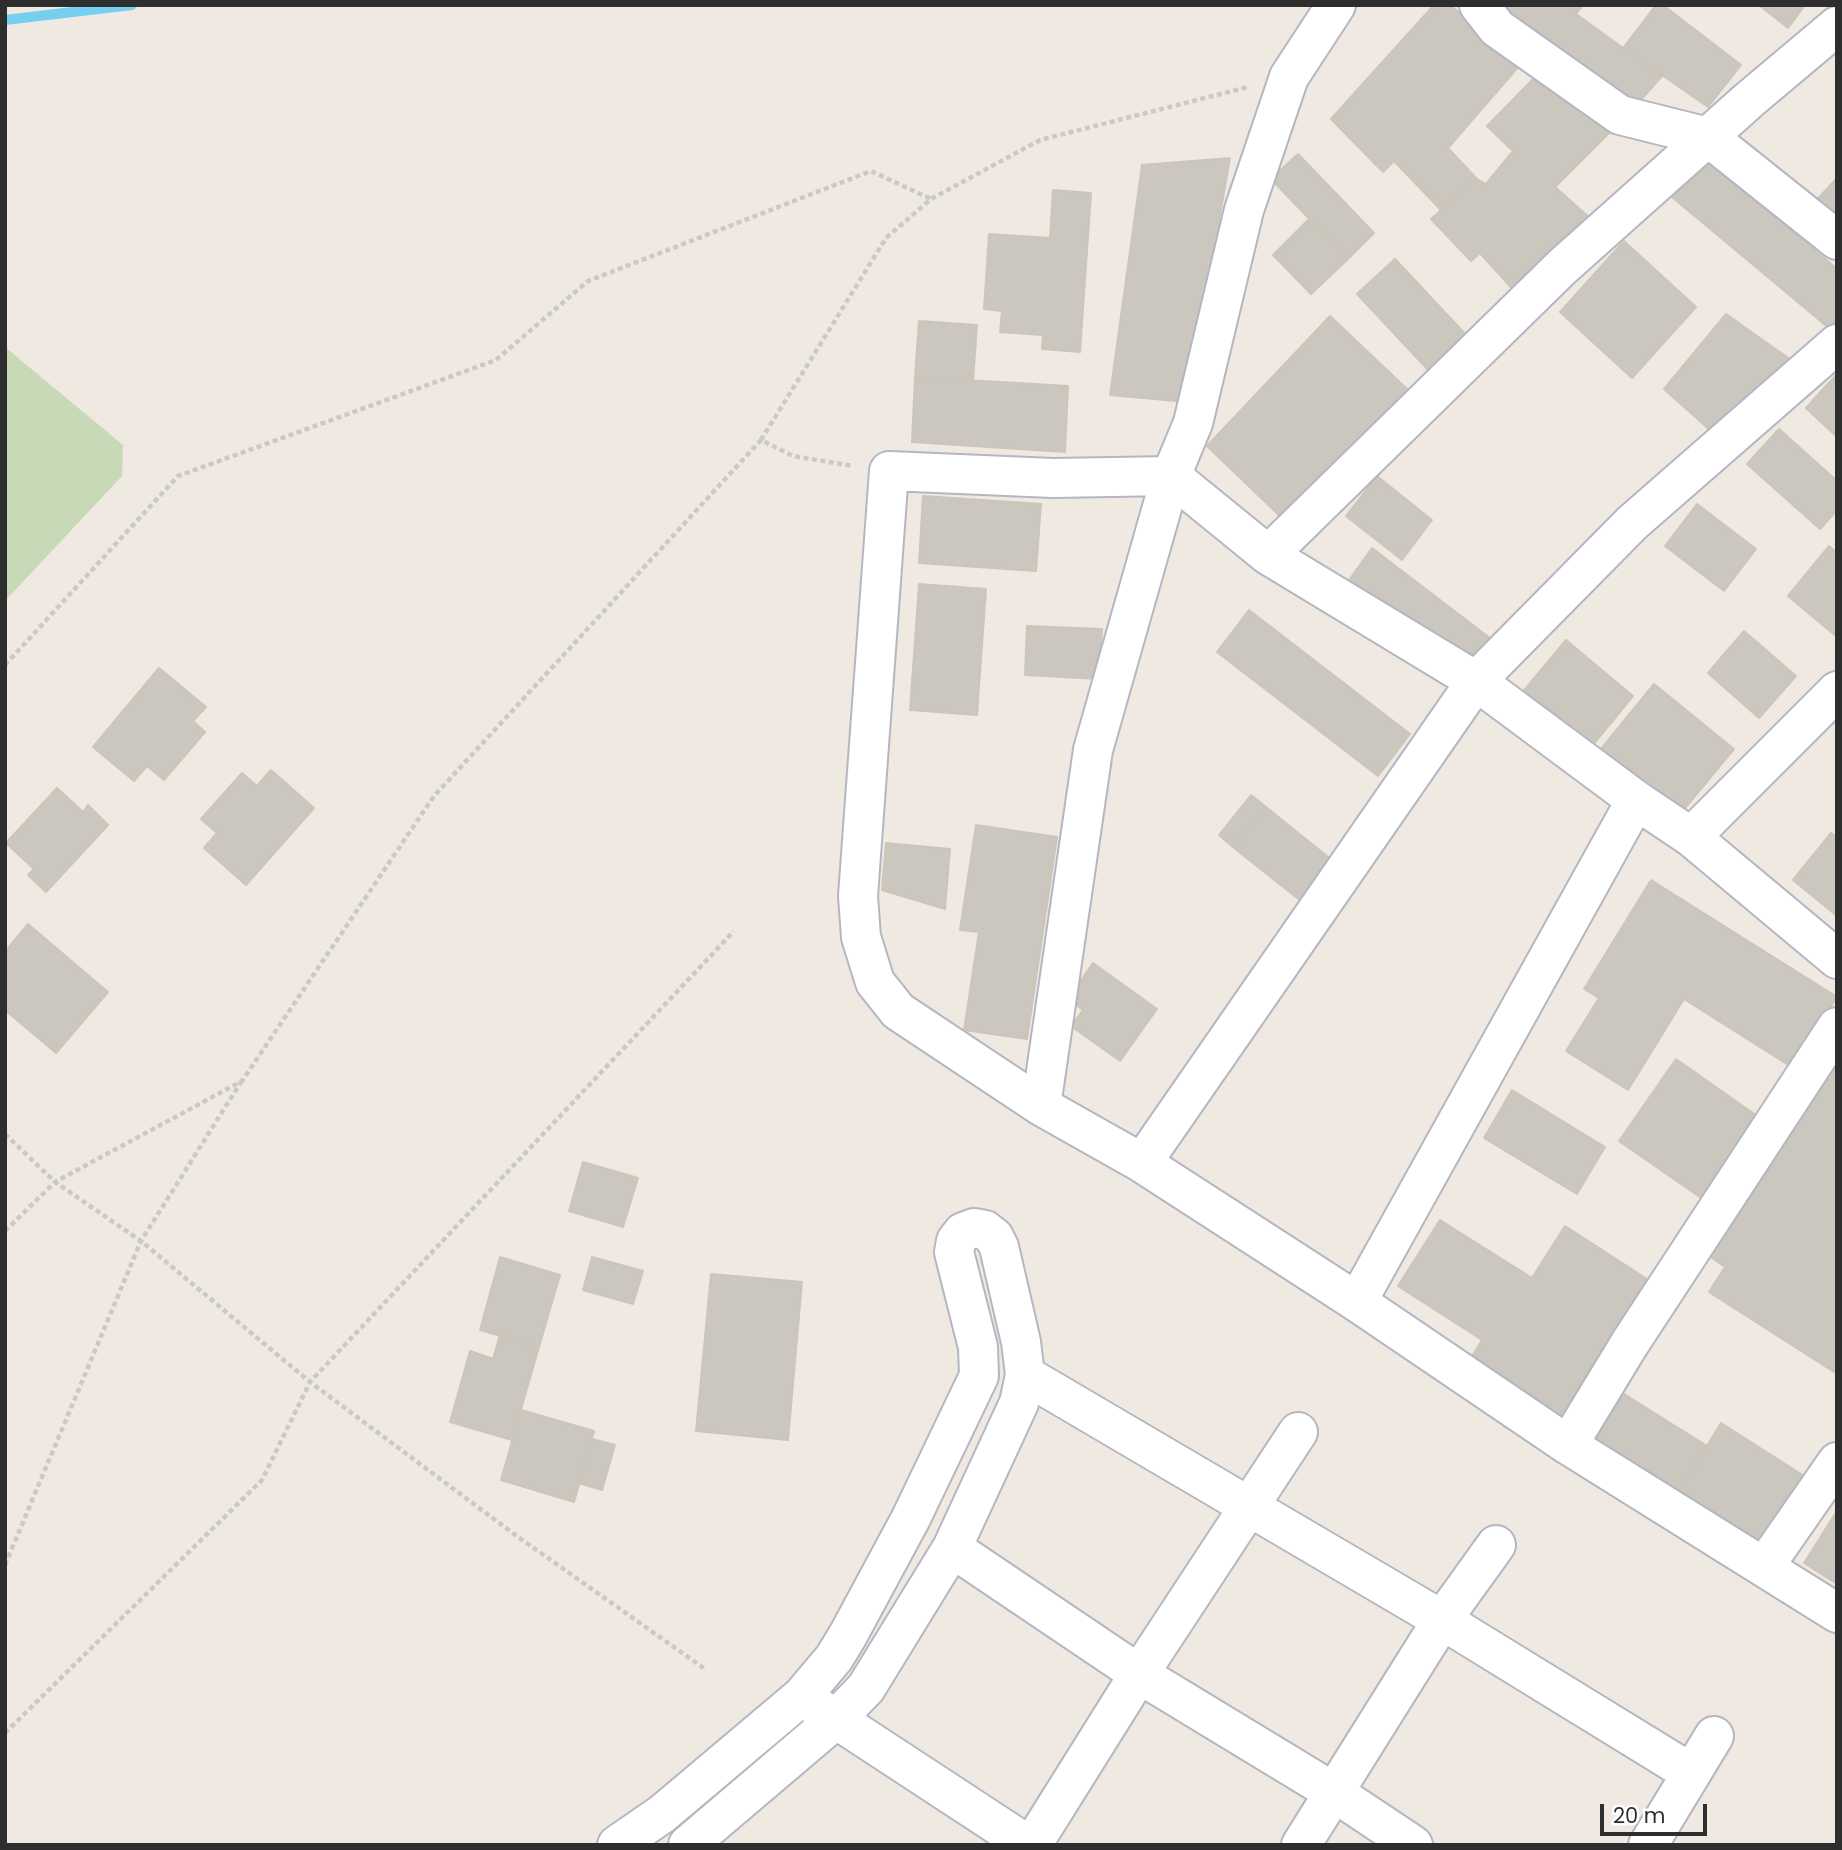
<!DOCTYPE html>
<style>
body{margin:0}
#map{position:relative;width:1842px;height:1850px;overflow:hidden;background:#efe9e1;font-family:Poppins,sans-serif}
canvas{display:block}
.frame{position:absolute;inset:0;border:7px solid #2e2e2e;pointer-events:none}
.scale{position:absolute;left:1600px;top:1804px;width:107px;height:32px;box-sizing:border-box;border:4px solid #2e2e2e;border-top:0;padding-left:9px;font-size:21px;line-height:24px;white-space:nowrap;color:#2e2e2e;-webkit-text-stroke:5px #fff;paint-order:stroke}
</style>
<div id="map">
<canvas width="1842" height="1850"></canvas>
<div class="frame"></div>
<div class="scale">20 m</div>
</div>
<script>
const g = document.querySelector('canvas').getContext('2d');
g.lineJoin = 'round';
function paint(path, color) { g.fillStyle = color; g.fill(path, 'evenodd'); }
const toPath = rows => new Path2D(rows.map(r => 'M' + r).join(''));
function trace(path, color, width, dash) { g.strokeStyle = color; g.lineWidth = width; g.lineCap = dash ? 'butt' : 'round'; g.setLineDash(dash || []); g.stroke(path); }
paint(toPath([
 [5,347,123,445,122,476,5,601]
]), '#c8d9b8');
trace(toPath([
 [5,20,132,5]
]), '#75cff0', 10);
const building = toPath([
 [1434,5,1449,5,1526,58,1448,148,1477,179,1440,209,1394,161,1383,172,1331,119,1434,5],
 [1507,5,1583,5,1576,14,1662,76,1631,111,1497,17,1507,5],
 [1656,5,1663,5,1741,65,1708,107,1623,48,1656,5],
 [1759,5,1805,5,1788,28,1759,5],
 [1540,72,1618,124,1555,187,1590,218,1517,294,1480,253,1471,261,1431,219,1477,179,1486,184,1513,151,1487,126,1540,72],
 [1298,154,1374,233,1348,259,1271,179,1298,154],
 [1230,158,1187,402,1110,395,1142,165,1230,158],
 [1704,158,1837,269,1837,321,1830,329,1672,197,1704,158],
 [1837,178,1837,227,1813,204,1837,178],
 [1053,190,1091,193,1080,352,1042,349,1043,335,1000,332,1002,311,984,309,989,234,1050,238,1053,190],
 [1309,219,1348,259,1311,294,1273,255,1309,219],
 [1624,241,1696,307,1632,378,1560,312,1624,241],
 [1395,259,1468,337,1431,373,1357,294,1395,259],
 [1726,314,1791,360,1711,431,1664,389,1726,314],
 [1330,316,1407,389,1284,520,1207,446,1330,316],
 [919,321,977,325,973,381,915,377,919,321],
 [1837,374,1837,437,1806,408,1837,374],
 [915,377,1068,386,1065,452,912,442,915,377],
 [1779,429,1837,481,1837,510,1820,529,1747,464,1779,429],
 [1377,476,1432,520,1402,560,1346,516,1377,476],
 [923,496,1041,504,1036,571,919,563,923,496],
 [1697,504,1756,549,1724,591,1665,546,1697,504],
 [1829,546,1837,553,1837,637,1788,596,1829,546],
 [1372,548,1495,642,1471,673,1349,580,1372,548],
 [919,584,986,589,977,715,910,710,919,584],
 [1249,610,1410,734,1378,776,1217,652,1249,610],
 [1027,626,1102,629,1099,679,1025,675,1027,626],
 [1744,631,1796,676,1759,718,1708,673,1744,631],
 [1566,640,1633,696,1583,757,1516,700,1566,640],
 [159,668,206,707,193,721,205,732,164,780,147,766,134,781,93,747,159,668],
 [1654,684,1734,749,1676,819,1597,754,1654,684],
 [271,770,314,808,246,885,204,848,217,833,201,819,242,773,257,786,271,770],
 [57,788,83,812,88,805,108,825,46,892,28,875,34,869,6,843,57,788],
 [1251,795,1266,807,1234,848,1219,835,1251,795],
 [1266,807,1333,861,1301,901,1234,848,1266,807],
 [976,825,1057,837,1027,1039,964,1030,979,932,960,930,976,825],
 [1831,833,1837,838,1837,916,1793,880,1831,833],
 [886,843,950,849,945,909,882,890,886,843],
 [1651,880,1837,997,1793,1068,1684,999,1628,1090,1566,1051,1599,998,1584,989,1651,880],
 [28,924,108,992,56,1053,5,1010,5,952,28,924],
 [1093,963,1157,1009,1120,1061,1071,1026,1083,1010,1068,999,1093,963],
 [1837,1054,1837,1374,1709,1292,1725,1267,1708,1255,1837,1054],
 [1676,1059,1760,1118,1704,1200,1619,1141,1676,1059],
 [1512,1090,1605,1147,1577,1194,1484,1138,1512,1090],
 [583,1162,638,1178,623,1227,569,1211,583,1162],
 [1440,1220,1532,1278,1565,1226,1647,1279,1558,1419,1469,1361,1482,1340,1398,1286,1440,1220],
 [500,1257,560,1275,539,1347,480,1330,500,1257],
 [592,1257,643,1271,633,1304,583,1290,592,1257],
 [711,1274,802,1282,788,1440,696,1431,711,1274],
 [500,1335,539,1347,512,1440,450,1422,470,1351,493,1359,500,1335],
 [1621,1392,1707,1446,1676,1496,1590,1442,1621,1392],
 [521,1410,594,1431,574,1502,501,1480,521,1410],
 [1721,1423,1812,1481,1767,1554,1676,1496,1721,1423],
 [592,1439,615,1445,602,1490,579,1483,592,1439],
 [1837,1511,1837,1584,1804,1563,1837,1511]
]);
paint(building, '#cbc7bf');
trace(building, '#cbc5ba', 2);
const minor = toPath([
 [1479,5,1497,28,1620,115,1708,137,1837,240],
 [1268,555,1562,267,1749,100,1837,26],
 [1691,837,1837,691],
 [1837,959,1691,837,1636,800,1476,681,1268,555,1171,476,1053,478,889,471,858,896,861,937,875,982,898,1011,1041,1106,1142,1163,1357,1302,1568,1445,1837,1613],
 [1041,1106,1093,750,1171,476,1193,423,1244,210,1289,77,1336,5],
 [1142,1163,1476,681,1632,523,1837,344],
 [1357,1302,1636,800],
 [1025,1375,1442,1620,1691,1773],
 [1568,1445,1630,1343,1837,1027],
 [952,1548,1139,1674,1335,1793,1413,1845],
 [1764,1567,1837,1462],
 [816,1706,1028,1845],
 [617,1845,662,1814,802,1696,834,1658,848,1635,911,1518,979,1376,978,1347,954,1252,956,1241,963,1232,974,1228,985,1230,994,1237,999,1247,1021,1342,1025,1375,1019,1403,952,1548,866,1688,835,1720,688,1845],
 [1032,1845,1139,1674,1298,1432],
 [1301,1845,1442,1620,1496,1545],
 [1648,1845,1714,1736]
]);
trace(minor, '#b4b7c1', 42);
trace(toPath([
 [761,440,886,238,931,199,1040,140,1248,87],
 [5,665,178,476,496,360,588,281,871,171,931,199],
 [5,1134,55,1182,141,1241,310,1382,514,1534,705,1669],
 [5,1231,55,1182,242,1081,434,796,761,440,793,456,853,466],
 [5,1565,141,1241,241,1082],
 [5,1733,262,1480,310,1382,734,931]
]), '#c9c9c9', 4.5, [5, 3.5]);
trace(minor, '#fff', 38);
</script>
